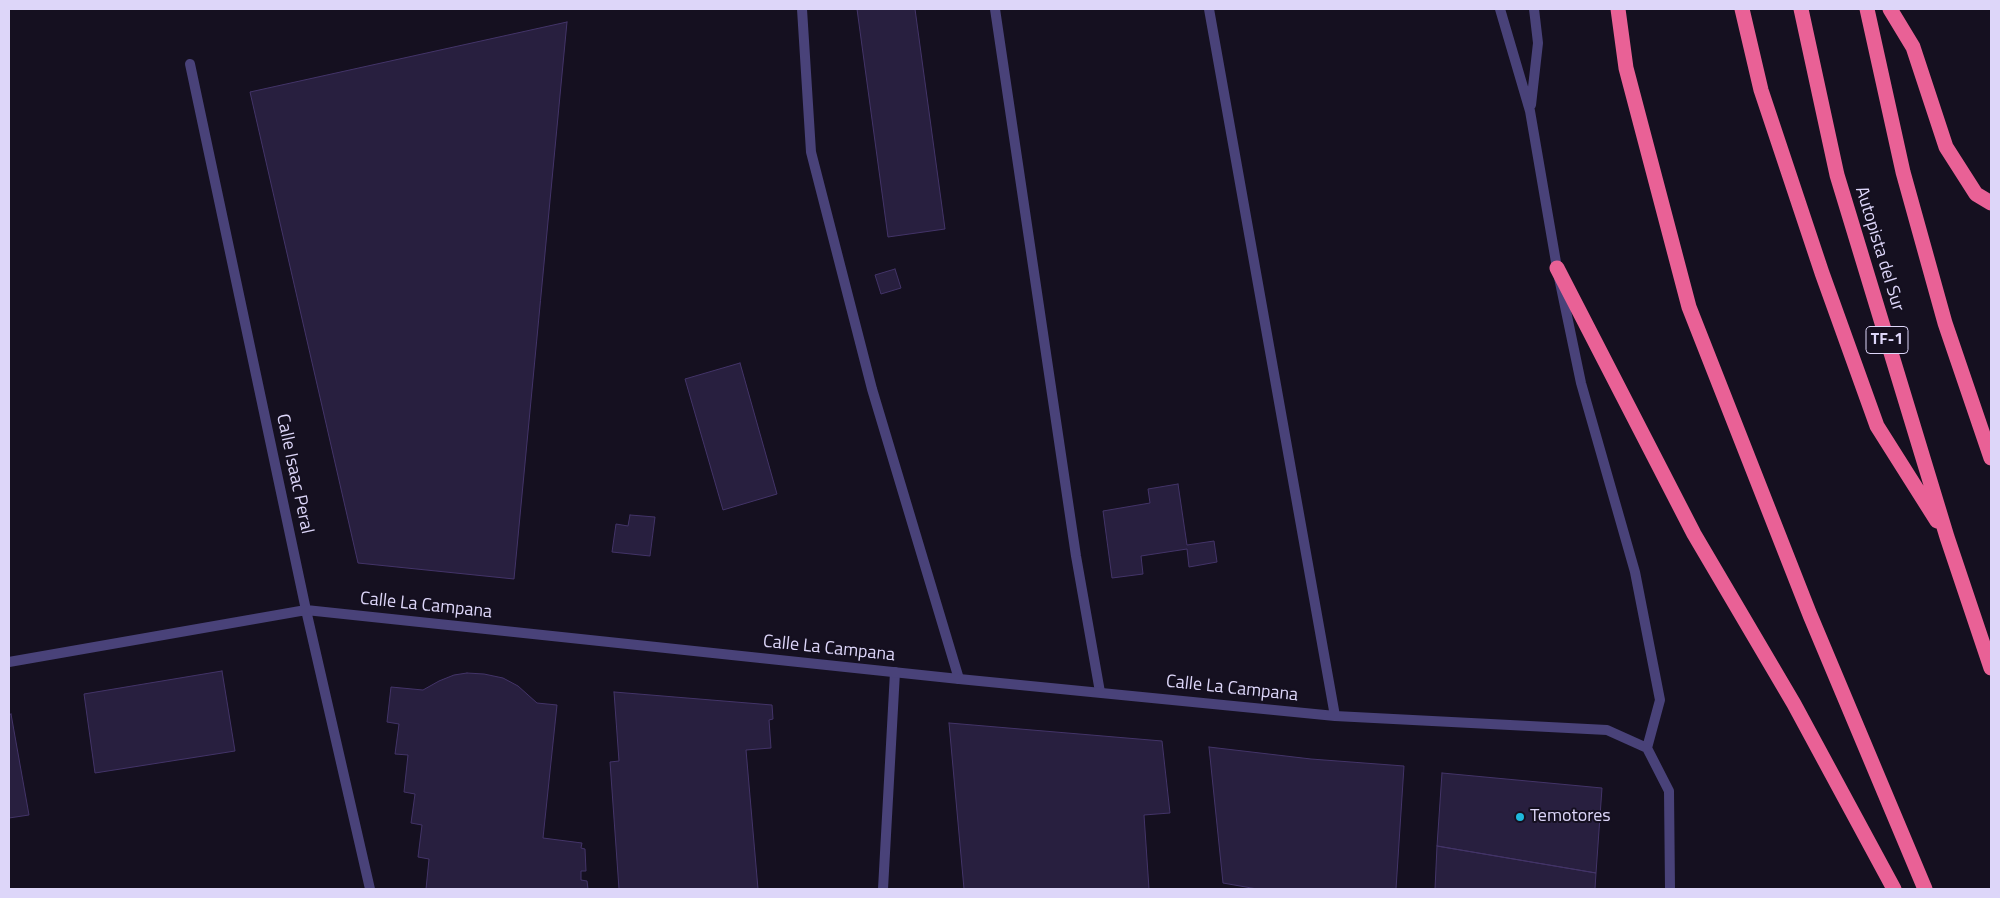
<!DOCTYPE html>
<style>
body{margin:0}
#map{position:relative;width:2000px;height:898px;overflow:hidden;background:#151020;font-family:"Titillium Web",sans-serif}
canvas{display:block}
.frame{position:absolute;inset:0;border:10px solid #ddd6f9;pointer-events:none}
</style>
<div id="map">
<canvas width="2000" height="898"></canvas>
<div class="frame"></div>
</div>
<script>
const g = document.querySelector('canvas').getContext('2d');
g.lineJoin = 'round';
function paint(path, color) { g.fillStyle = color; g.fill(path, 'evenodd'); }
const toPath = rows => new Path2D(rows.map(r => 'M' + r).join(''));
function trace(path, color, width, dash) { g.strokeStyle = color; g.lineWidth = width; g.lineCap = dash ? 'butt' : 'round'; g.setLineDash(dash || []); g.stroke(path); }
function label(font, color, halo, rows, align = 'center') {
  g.font = font + ' "Titillium Web",sans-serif'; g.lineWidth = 4; g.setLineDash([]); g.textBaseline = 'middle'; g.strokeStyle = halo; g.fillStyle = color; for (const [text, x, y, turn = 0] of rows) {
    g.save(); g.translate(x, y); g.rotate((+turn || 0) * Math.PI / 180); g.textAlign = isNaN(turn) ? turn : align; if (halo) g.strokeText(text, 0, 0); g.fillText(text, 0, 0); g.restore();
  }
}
const building = toPath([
 [857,9,915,9,945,229,888,237,857,9],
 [567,22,514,579,358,563,250,92,567,22],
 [895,269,901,288,881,294,875,275,895,269],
 [740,363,777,494,723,510,685,379,740,363],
 [1178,484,1187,545,1214,541,1217,562,1189,567,1187,549,1141,556,1143,574,1112,578,1103,511,1150,503,1148,489,1178,484],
 [630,515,655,517,650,556,612,552,616,524,628,526,630,515],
 [222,671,235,751,95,773,84,694,222,671],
 [467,673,484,674,503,678,518,686,537,703,557,705,543,838,582,843,581,848,585,849,586,871,581,871,581,880,587,881,588,889,426,889,429,859,418,857,422,825,411,823,415,794,404,792,408,755,395,754,399,724,387,722,391,687,423,690,439,681,454,675,467,673],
 [614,692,772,705,773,719,769,720,771,748,746,750,758,889,619,889,610,762,619,761,614,692],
 [11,714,29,815,9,818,9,715,11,714],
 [949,723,1162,741,1170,813,1144,815,1149,889,964,889,949,723],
 [1209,747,1311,759,1404,766,1396,889,1257,889,1223,883,1209,747],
 [1442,773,1602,788,1596,873,1437,846,1442,773],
 [1437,846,1596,873,1595,889,1435,889,1437,846]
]);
paint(building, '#281f3f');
trace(building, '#433468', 1);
trace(toPath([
 [802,9,811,152,872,389,959,679],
 [995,9,1076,556,1100,692],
 [883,889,895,672]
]), '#494279', 10);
trace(toPath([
 [1209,9,1335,716],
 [1500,9,1530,111,1557,268,1581,383,1635,572,1660,700,1647,748],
 [190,64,306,610,370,889],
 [1531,105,1538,43,1534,9],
 [9,662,306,610,959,679,1335,716,1607,730,1647,748],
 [1647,748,1669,791,1670,889]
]), '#494279', 10);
trace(toPath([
 [1618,9,1626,68,1689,307,1810,615,1925,889],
 [1742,9,1761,90,1822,273,1877,426,1937,521],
 [1801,9,1837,175,1947,537,1991,668],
 [1867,9,1903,172,1945,323,1991,458],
 [1890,9,1913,47,1946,147,1976,194,1991,203],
 [1557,268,1694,534,1794,704,1894,889]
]), '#e96196', 15);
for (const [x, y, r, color] of [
 [1520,817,5,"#1fb8dc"]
]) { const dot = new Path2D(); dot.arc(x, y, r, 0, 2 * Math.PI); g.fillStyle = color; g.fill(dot); trace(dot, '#151020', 2); }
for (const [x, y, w] of [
 [1887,340,42]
]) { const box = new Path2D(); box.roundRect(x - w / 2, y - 13.5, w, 27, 4); g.fillStyle = '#151020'; g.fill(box); trace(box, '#ddd6f9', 1); }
label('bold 16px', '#ddd6f9', null, [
 ["TF-1",1887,340]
]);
label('18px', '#ddd6f9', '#151020', [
 ["Autopista del Sur",1879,249,73],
 ["Calle Isaac Peral",294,474,78],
 ["Calle La Campana",426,606,6],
 ["Calle La Campana",829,649,6],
 ["Calle La Campana",1232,689,6]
]);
label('18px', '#ddd6f9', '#151020', [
 ["Temotores",1530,817]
], 'left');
</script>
